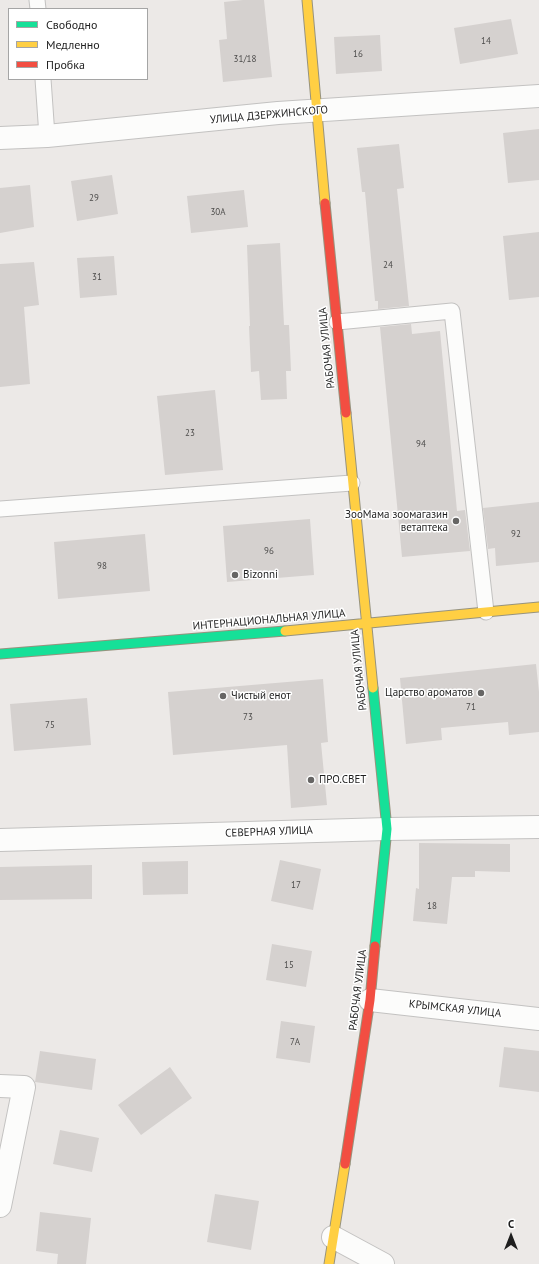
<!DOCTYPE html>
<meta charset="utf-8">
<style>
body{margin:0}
#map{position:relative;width:539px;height:1264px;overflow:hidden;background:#ece9e7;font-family:"PT Sans",sans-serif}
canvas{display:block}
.legend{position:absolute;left:8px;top:8px;width:140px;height:72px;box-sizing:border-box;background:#fff;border:1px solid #a5a5a5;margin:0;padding:5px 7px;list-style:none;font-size:12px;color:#1e1e1e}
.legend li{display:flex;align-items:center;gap:8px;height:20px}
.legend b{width:20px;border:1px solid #a5a5a5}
.north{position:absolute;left:491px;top:1216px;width:40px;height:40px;-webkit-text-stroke:3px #fff;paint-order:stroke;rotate:0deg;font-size:11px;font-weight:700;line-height:16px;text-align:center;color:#1e1e1e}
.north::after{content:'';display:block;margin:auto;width:14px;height:18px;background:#1e1e1e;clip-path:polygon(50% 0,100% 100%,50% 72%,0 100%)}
</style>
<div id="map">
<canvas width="539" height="1264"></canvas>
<ul class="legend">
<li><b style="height:5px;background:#16e098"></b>Свободно</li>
<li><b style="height:5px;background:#ffcf43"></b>Медленно</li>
<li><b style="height:5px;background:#f24e42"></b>Пробка</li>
</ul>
<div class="north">С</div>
</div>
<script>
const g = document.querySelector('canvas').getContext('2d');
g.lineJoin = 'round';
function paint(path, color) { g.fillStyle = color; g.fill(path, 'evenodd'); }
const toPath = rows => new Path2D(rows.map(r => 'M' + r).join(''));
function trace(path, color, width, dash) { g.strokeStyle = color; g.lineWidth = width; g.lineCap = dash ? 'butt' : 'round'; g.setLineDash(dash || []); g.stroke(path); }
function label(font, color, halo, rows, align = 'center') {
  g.font = font + ' "PT Sans",sans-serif'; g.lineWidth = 3; g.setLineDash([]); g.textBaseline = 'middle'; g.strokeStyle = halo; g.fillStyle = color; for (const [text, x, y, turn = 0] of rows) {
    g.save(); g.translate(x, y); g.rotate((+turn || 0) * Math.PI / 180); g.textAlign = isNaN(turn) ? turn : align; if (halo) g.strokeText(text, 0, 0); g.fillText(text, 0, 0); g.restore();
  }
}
paint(toPath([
 [243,0,264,0,272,77,223,82,219,40,227,39,224,2],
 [511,19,518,54,460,64,454,28],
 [380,35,382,71,336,74,334,37],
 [539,129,539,180,508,183,503,133],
 [399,144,404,188,397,189,409,306,378,309,378,301,375,301,365,192,362,192,357,148],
 [112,175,118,214,77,221,71,181],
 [30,185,34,227,0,233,0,188],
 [244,190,248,227,191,233,187,196],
 [539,232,539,297,509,300,503,236],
 [280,243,284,325,289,325,291,371,286,371,287,399,261,400,259,371,251,372,249,326,250,326,247,245],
 [114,256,117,295,80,298,77,258],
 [34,262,39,305,24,307,30,384,0,387,0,264],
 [411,324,412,334,440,331,457,511,465,510,470,551,402,557,380,327],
 [215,390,223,470,165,475,157,396],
 [539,502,539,562,496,566,495,548,488,549,483,508],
 [310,519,314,575,227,582,223,526],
 [145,534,150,591,58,599,54,542],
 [536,664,539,692,539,732,509,735,508,722,441,728,442,740,406,744,400,678],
 [323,679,328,742,321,743,327,805,291,808,287,745,173,755,168,692],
 [87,698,91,745,14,751,10,704],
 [419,843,510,844,510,872,475,871,475,877,452,877,447,924,413,921,416,888,419,889],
 [280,860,321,869,313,910,271,901],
 [188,861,188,894,143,895,142,862],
 [92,865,92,899,0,900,0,867],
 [272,944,312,951,306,987,266,980],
 [281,1021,315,1026,310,1063,276,1058],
 [504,1047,539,1051,539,1092,499,1087],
 [40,1051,96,1059,92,1090,35,1082],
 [170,1067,192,1098,141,1135,118,1105],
 [60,1130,99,1138,92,1172,53,1164],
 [215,1194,259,1201,251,1250,207,1242],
 [40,1212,91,1218,86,1264,57,1264,58,1254,36,1251]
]), '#d5d1cf');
const lane = toPath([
 [37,0,38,9],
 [43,79,47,136],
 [337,322,452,311,486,612],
 [0,509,352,483]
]);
const street = toPath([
 [0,138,47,136,278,113,539,96],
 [0,840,387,829,539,827],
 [370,1000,539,1019],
 [0,1086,24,1087,0,1206],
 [333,1237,383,1264]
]);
const fast = toPath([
 [0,654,285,631],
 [373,688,387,829,375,946]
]);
const slow = toPath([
 [307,0,325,203],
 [346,413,373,688],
 [285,631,539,607],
 [329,1264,345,1164]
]);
const jam = toPath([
 [325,203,346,413],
 [345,1164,370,1000,375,946]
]);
trace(lane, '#c3c2c1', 17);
trace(street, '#c3c2c1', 24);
trace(fast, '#97937e', 11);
trace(slow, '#97937e', 11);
trace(jam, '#97937e', 11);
trace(lane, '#fcfcfb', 15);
trace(street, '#fcfcfb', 22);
trace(fast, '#16e098', 9);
trace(slow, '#ffcf43', 9);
trace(jam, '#f24e42', 9);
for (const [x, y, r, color] of [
 [456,521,4,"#666564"],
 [235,575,4,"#666564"],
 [481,693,4,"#666564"],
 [223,696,4,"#666564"],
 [311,780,4,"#666564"]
]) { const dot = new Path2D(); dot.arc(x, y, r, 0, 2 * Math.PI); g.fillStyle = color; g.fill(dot); trace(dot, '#fff', 1.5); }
label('9px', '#4c4b4a', null, [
 ["14",486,41],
 ["16",358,54],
 ["31/18",245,59],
 ["29",94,198],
 ["30А",218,212],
 ["24",388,265],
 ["31",97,277],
 ["23",190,433],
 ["94",421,444],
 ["92",516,534],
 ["96",269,551],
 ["98",102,566],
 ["71",471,707],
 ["73",248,717],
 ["75",50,725],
 ["17",296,885],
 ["18",432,906],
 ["15",289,965],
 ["7А",295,1042]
]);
label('11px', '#1e1e1e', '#fff', [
 ["УЛИЦА ДЗЕРЖИНСКОГО",269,115,-5],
 ["РАБОЧАЯ УЛИЦА",327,348,-96],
 ["ИНТЕРНАЦИОНАЛЬНАЯ УЛИЦА",269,620,-5],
 ["РАБОЧАЯ УЛИЦА",359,670,-96],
 ["СЕВЕРНАЯ УЛИЦА",269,832,-2],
 ["РАБОЧАЯ УЛИЦА",358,990,-83],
 ["КРЫМСКАЯ УЛИЦА",455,1009,6]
]);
label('11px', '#1e1e1e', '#fff', [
 ["ЗооМама зоомагазин",448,515,"right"],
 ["ветаптека",448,528,"right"],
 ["Bizonni",243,575],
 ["Царство ароматов",473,693,"right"],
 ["Чистый енот",231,696],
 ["ПРО.СВЕТ",319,780]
], 'left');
</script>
